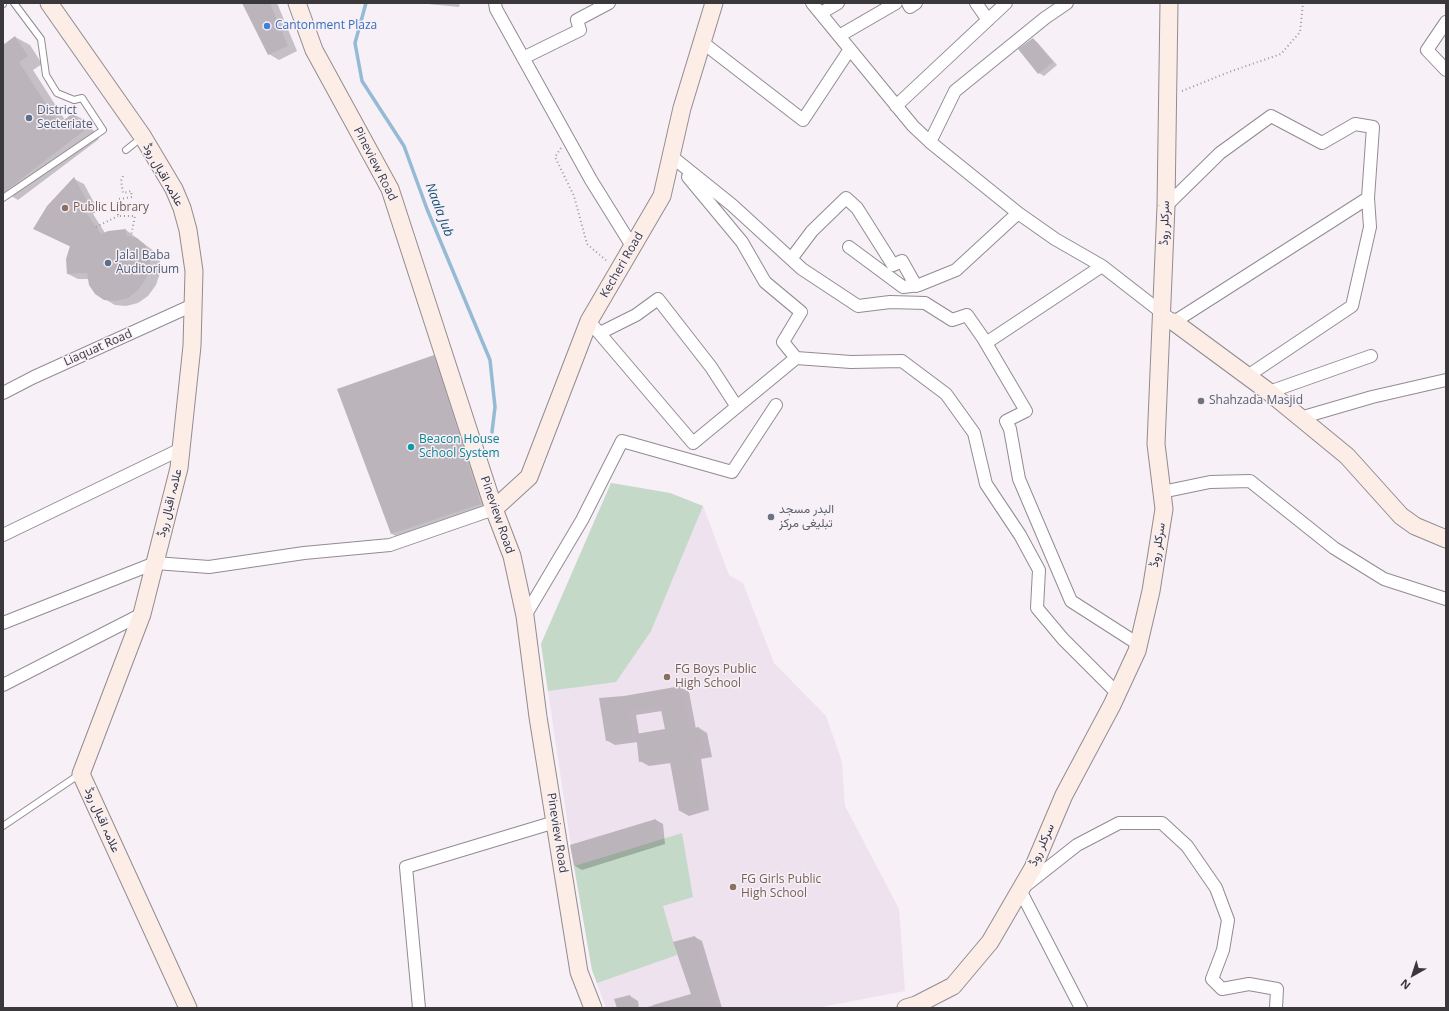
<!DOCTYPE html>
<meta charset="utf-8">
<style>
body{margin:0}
#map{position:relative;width:1449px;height:1011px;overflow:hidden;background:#f7f0f7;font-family:"Open Sans",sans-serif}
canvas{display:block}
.frame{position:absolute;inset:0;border:4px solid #3b383b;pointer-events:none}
.north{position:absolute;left:1393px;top:955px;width:40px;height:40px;-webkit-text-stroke:3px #f7f0f7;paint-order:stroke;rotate:219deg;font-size:11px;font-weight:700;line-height:16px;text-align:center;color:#3b383b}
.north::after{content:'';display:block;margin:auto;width:14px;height:18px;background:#3b383b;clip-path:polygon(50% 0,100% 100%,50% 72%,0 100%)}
</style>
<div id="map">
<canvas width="1449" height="1011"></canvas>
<div class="frame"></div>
<div class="north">N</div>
</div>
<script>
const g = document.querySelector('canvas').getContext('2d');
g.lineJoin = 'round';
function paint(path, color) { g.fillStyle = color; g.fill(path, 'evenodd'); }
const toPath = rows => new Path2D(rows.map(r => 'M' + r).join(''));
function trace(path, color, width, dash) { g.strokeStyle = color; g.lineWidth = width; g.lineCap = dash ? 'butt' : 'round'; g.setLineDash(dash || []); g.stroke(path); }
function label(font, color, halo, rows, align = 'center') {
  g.font = font + ' "Open Sans",Vazirmatn,sans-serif'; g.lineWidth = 3; g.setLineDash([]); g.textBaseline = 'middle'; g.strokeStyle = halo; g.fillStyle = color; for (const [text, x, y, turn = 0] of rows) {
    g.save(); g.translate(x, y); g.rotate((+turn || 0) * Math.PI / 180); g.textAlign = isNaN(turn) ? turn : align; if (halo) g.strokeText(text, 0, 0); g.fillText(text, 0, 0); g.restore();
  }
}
paint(toPath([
 [611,483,670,493,703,506,729,575,743,583,774,663,826,716,842,762,845,806,899,909,905,991,816,1008,606,1008,592,970,574,866,541,644]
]), '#ede2ee');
paint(toPath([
 [611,483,670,493,703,506,651,631,616,682,548,691,541,644],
 [682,833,693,897,663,906,677,955,597,983,592,970,574,866]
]), '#c4d9c8');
paint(toPath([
 [243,3,277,3,297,51,279,60,269,54],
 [417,3,460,3,459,7],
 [15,37,30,45,42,64,33,70,65,120,73,114,88,122,99,139,18,200,3,191,3,47],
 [1033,39,1037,42,1057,65,1044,76,1039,73],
 [74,179,84,184,98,210,93,214,105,233,126,230,155,252,160,262,160,273,156,285,148,296,138,303,126,306,115,305,96,294,89,279,78,279,68,274,71,247,34,229],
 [433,356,438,359,485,507,396,536,392,534],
 [680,687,689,692,696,729,699,728,707,733,712,757,701,759,709,810,689,816,680,811,671,763,649,766,640,761,638,742,615,745,606,740,625,697],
 [662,711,666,730,639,734,636,715],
 [656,820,663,824,665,844,582,870,575,866,571,845],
 [695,937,702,941,722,1008,644,1008,692,995],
 [630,996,638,1001,639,1008,618,1008]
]), '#0003');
trace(toPath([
 [366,3,355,43,362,81,404,146,427,209,490,360,495,407,492,432]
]), '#95bbd4', 3.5);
paint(toPath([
 [242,3,270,3,288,46,268,55],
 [15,36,28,56,19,62,59,124,73,113,85,130,3,193,3,45],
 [1033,38,1053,62,1038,74,1018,49],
 [74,177,89,204,83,208,101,234,108,231,126,229,126,235,137,238,145,245,150,255,150,267,146,279,138,290,128,298,116,301,104,300,95,294,89,285,87,273,67,274,66,259,70,246,33,229,47,206],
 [434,355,481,504,391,534,337,389],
 [681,686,688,729,699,727,703,752,692,754,701,805,679,811,669,757,639,762,636,734,665,729,660,705,628,710,632,737,606,741,599,698,624,696],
 [656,819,658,840,574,866,570,845],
 [695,936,716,1008,653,1008,653,1005,691,994,673,942],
 [630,995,634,1008,617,1008,614,999]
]), '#bbb5bb');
const lane = toPath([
 [3,4,3,3],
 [126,150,141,138],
 [3,198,103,130,82,98,74,100,57,93,46,75,41,39,14,3],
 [3,826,80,774]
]);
const street = toPath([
 [495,3,496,9,591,180,632,246],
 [812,3,913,126,930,142,1018,213,1055,239,1102,266,1174,322,1368,198],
 [908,3,910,7,916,3],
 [976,3,988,20],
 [821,13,838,3],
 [1446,22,1427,50,1446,70],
 [839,36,896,3],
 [702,42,803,120,850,49],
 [523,58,580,30,577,20,609,3],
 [896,106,1006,3],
 [930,142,955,91,1045,18,1067,3],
 [671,156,732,205,802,269,858,306,890,302,925,303,952,320,967,315,983,338,1026,411,1006,421,1010,429,1019,479,1071,601,1138,644],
 [688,177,742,242,765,282,801,312,783,342,796,358],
 [1166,206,1220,153,1271,116,1322,143,1355,124,1373,127,1368,198,1370,227,1352,306,1246,377],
 [849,247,903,287,919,285,956,270,1018,213],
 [791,259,812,231,846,198,857,208,893,265,902,261,916,286],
 [589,321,693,443,796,358,851,362,902,361,946,394,974,433,986,484,1020,535,1039,570,1037,608,1063,639,1117,693],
 [600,333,636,315,658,299,711,367,737,407],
 [986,343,1102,266],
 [1269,392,1371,356],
 [3,393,34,377,193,305],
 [1300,418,1372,397,1446,380],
 [1162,492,1210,482,1250,481,1334,548,1384,579,1446,599],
 [3,535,181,449],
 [525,616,582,520,622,441,732,472,776,405],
 [3,623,155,563,209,567,304,553,390,545,494,509],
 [3,685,142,614],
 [419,1008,406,867,555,822],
 [1081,1008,1020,890,1077,845,1119,823,1162,823,1187,846,1216,888,1228,920,1223,950,1212,979,1222,989,1249,984,1277,989,1276,1008]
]);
const secondary = toPath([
 [49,3,143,137,174,189,182,208,188,230,194,271,192,346,179,468,142,614,81,774,188,1008],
 [297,3,314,50,390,189,494,509,512,556,525,616,538,717,579,972,593,1008],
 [1174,322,1269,392,1347,456,1401,516,1415,526,1446,539],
 [494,509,529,477,589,321,662,196,682,108,714,3],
 [906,1008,916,1005,953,986,990,942,1033,868,1064,795,1112,705,1137,651,1151,591,1164,509,1156,444,1166,206,1169,3]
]);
trace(lane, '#928c92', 8);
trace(street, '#928c92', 14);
trace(secondary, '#928c92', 19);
trace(toPath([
 [1182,91,1229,72,1281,54,1300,32,1303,3],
 [561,148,555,157,574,196,587,244,608,262],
 [123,176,121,181,123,193,131,191,132,197,119,199,118,216,135,216,131,236],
 [96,227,118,216]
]), '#9e999e', 2, [1, 3]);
trace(lane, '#fff', 6);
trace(street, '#fff', 12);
trace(secondary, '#fcede6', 17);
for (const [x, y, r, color] of [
 [267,26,4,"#3f7fe0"],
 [29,118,4,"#5c6f8a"],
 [65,208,4,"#8d6e63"],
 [108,263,4,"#5c6f8a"],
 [1201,401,4,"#6b7280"],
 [411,447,4,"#0f9aa8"],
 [771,517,4,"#6b7280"],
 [667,677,4,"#8d6e63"],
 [733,887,4,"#8d6e63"]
]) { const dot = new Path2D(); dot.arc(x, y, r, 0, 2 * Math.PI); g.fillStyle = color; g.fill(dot); trace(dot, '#f7f0f7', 1.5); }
label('12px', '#366cbe', '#f7f0f7', [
 ["Cantonment Plaza",275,26]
], 'left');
label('12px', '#4e5e75', '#f7f0f7', [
 ["District",37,111],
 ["Secteriate",37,125],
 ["Jalal Baba",116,256],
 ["Auditorium",116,270]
], 'left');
label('12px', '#3b383b', '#f7f0f7', [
 ["Pineview Road",375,164,63],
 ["علامہ اقبال روڈ",163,175,61],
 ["سرکلر روڈ",1165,223,-88],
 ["Kecheri Road",622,265,-60],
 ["Liaquat Road",98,348,-24],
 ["علامہ اقبال روڈ",170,503,-76],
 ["Pineview Road",497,515,71],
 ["سرکلر روڈ",1158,545,-81],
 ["علامہ اقبال روڈ",102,820,66],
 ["Pineview Road",557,833,81],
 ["سرکلر روڈ",1042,845,-66]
]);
label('12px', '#785e54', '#f7f0f7', [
 ["Public Library",73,208],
 ["FG Boys Public",675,670],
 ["High School",675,684],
 ["FG Girls Public",741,880],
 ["High School",741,894]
], 'left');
label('12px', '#5b616d', '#f7f0f7', [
 ["Shahzada Masjid",1209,401],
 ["البدر مسجد",779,510],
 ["تبلیغی مرکز",779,524]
], 'left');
label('12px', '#0d838f', '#f7f0f7', [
 ["Beacon House",419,440],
 ["School System",419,454]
], 'left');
label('italic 13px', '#0c4f72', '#f7f0f7', [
 ["Naala Jub",439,210,69]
]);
</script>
